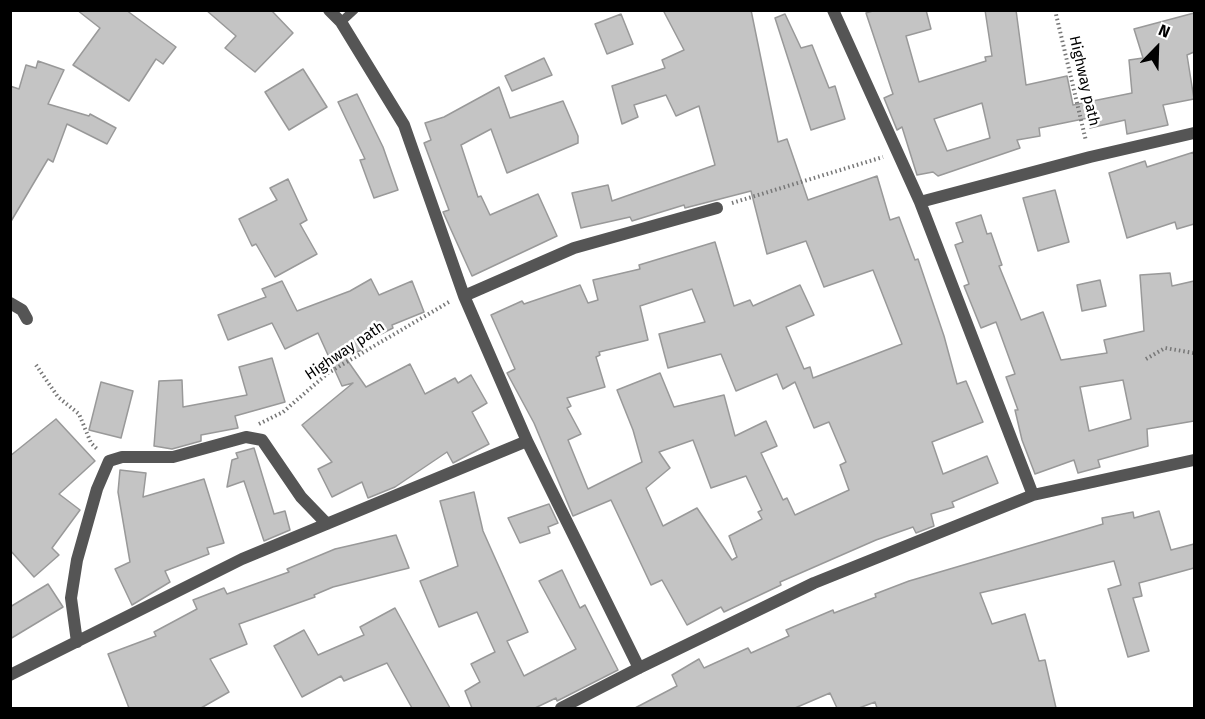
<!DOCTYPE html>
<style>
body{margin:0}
#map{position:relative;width:1205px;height:719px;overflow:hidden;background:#fff;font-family:"Fira Sans",sans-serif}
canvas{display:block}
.frame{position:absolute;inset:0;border:12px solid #000;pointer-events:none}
.north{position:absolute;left:1127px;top:18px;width:60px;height:60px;-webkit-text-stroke:4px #fff;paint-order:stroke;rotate:23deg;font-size:16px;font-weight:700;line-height:24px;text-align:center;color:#000}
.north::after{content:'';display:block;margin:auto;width:21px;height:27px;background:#000;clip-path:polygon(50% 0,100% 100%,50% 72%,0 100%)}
</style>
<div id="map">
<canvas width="1205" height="719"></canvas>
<div class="frame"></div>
<div class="north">N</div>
</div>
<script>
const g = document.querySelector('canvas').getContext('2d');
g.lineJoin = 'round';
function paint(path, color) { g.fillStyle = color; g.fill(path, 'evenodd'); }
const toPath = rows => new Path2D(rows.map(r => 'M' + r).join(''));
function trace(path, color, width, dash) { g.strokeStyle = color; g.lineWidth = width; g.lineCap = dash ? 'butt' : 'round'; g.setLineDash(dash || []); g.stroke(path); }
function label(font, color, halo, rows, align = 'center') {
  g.font = font + ' "Fira Sans",sans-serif'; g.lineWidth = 5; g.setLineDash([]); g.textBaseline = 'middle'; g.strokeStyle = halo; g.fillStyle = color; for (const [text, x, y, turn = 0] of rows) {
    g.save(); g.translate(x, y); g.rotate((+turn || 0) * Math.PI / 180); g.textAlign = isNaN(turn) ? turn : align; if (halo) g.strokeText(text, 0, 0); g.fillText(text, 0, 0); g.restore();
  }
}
const building = toPath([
 [77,10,126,10,176,47,163,64,156,59,129,101,73,65,100,28,77,10],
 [206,10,271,10,293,33,255,72,225,48,236,36,206,10],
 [663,10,751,10,778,142,787,139,808,200,877,176,890,220,899,217,915,260,918,259,944,336,957,384,966,381,983,422,932,442,943,474,987,456,998,483,952,502,954,507,931,514,934,526,916,533,913,527,876,540,780,582,781,585,724,612,721,607,687,625,662,580,651,585,611,500,573,516,534,423,507,373,515,369,491,315,522,301,524,304,580,285,588,303,598,300,593,280,640,269,639,265,715,242,734,306,750,300,753,306,800,285,814,315,786,327,804,369,810,367,813,378,902,344,873,270,824,287,806,241,767,254,751,191,685,208,684,205,632,221,630,217,581,228,572,193,608,185,612,201,715,165,699,106,676,116,666,95,634,105,638,117,622,124,612,86,665,68,662,60,684,50,663,10],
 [692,289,705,322,659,334,668,368,721,354,736,391,777,374,783,389,795,382,814,428,829,422,846,462,840,465,849,490,795,515,787,498,783,500,761,453,777,446,766,421,735,436,724,395,674,407,660,373,617,390,633,430,642,462,588,489,568,440,581,434,567,408,571,406,567,398,605,387,596,357,600,355,599,352,648,340,640,306,692,289],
 [693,440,711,488,746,476,762,510,758,512,762,519,729,536,737,557,732,560,697,508,663,526,646,488,670,468,659,452,693,440],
 [876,10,926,10,931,29,906,36,919,82,986,61,985,57,992,56,985,10,1016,10,1026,85,1067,76,1073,105,1132,93,1129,60,1143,58,1134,29,1194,13,1194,52,1187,55,1194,99,1163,105,1168,125,1127,134,1125,120,1090,128,1088,118,1039,128,1040,136,1017,140,1020,148,938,176,933,172,917,175,902,127,897,130,884,98,893,94,866,13,876,10],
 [982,103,990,138,947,151,934,119,982,103],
 [621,14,633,44,607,54,595,24,621,14],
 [785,14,801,48,812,45,829,88,835,86,845,119,811,130,775,18,785,14],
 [544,58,552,75,512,91,505,76,544,58],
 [38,61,64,70,48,104,89,116,90,114,116,128,107,144,67,124,53,162,48,159,10,223,10,86,19,89,26,65,36,68,38,61],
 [303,69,327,107,289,130,265,92,303,69],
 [499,87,510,118,563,101,578,136,578,143,507,173,491,129,461,145,478,197,481,196,490,215,538,194,557,236,472,276,443,212,449,210,424,143,431,140,425,123,444,117,499,87],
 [357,94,383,147,398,190,374,198,360,160,365,159,338,102,357,94],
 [1194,152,1194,224,1177,229,1175,222,1127,238,1109,173,1145,161,1147,167,1194,152],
 [288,179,307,220,300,224,317,254,275,277,256,244,252,246,239,219,277,200,270,188,288,179],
 [1055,190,1069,242,1038,251,1023,198,1055,190],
 [981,215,987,234,991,233,1002,265,999,266,1021,320,1043,312,1061,360,1107,353,1104,340,1144,331,1140,275,1170,273,1172,286,1194,281,1194,421,1147,429,1148,446,1098,460,1100,467,1078,473,1074,460,1035,474,1022,440,1015,410,1018,410,1006,377,1015,374,996,322,981,328,964,286,969,284,955,245,963,242,956,223,981,215],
 [1123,380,1131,419,1089,431,1080,387,1123,380],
 [371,279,379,295,412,281,424,312,392,325,393,328,361,344,364,349,345,357,366,387,410,364,425,394,455,378,458,383,471,375,487,403,472,412,489,444,453,463,447,452,395,487,368,498,362,482,332,497,318,469,332,462,302,425,353,383,342,386,318,333,285,349,272,323,228,340,218,315,266,297,262,289,282,281,297,311,350,291,371,279],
 [1100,280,1106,306,1082,311,1077,285,1100,280],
 [272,358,285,402,235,416,238,428,201,435,201,441,172,449,154,446,159,381,182,380,183,407,247,395,239,367,272,358],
 [101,382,133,391,121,438,89,430,101,382],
 [56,419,95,461,59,494,80,510,52,548,59,555,34,577,10,550,10,456,56,419],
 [254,448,274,514,285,511,290,530,264,541,244,481,227,487,232,460,238,458,236,453,254,448],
 [120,470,146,473,143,497,204,479,224,543,207,548,209,554,165,571,170,582,132,605,115,569,130,562,118,492,120,470],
 [474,492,483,531,528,632,507,641,524,676,576,649,539,581,562,570,580,608,585,605,618,670,557,701,556,698,535,708,472,708,465,691,480,682,471,664,495,652,477,612,439,627,420,581,458,566,440,501,474,492],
 [549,504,558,523,548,527,550,533,520,543,508,518,549,504],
 [1159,511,1171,550,1194,544,1194,568,1139,583,1142,596,1133,598,1149,651,1128,657,1108,589,1121,585,1114,561,980,593,992,624,1025,614,1039,661,1045,660,1056,708,877,708,875,702,859,708,837,708,830,693,795,708,635,708,677,686,672,675,699,659,704,668,748,648,751,653,789,636,786,630,833,610,834,613,876,597,875,594,909,581,1103,524,1102,518,1133,512,1134,518,1159,511],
 [396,535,409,568,333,587,314,595,315,597,239,624,247,644,210,659,229,692,201,708,129,708,108,654,156,636,154,632,197,609,193,600,224,588,227,594,289,572,287,569,335,549,396,535],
 [48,584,63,607,10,639,10,607,48,584],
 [395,608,450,708,412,708,387,663,344,681,341,676,302,697,274,646,304,630,318,655,364,635,360,627,395,608]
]);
paint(building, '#c4c4c4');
trace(building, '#999', 1.5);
trace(toPath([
 [1055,10,1086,141],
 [732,203,883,157],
 [1146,359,1165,348,1194,353],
 [36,365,58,397,79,414,91,443,98,450],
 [259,424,283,412,328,373,449,302]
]), '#777', 4, [1.5, 3]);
trace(toPath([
 [341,22,354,10]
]), '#555', 9);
trace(toPath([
 [329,10,341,22,404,125,464,296,527,441,639,668],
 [833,10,920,202,1033,495],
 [920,202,1090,157,1194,133],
 [464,296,574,248,717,208],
 [10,303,22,310,27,319],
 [77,642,71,598,77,560,97,489,109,461,122,457,173,457,246,437,262,440,301,497,327,524],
 [10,675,242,559,527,441],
 [561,708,639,668,814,583,1033,495,1194,460]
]), '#555', 12);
label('15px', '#000', '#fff', [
 ["Highway path",1084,81,77],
 ["Highway path",345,351,-34]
]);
</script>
